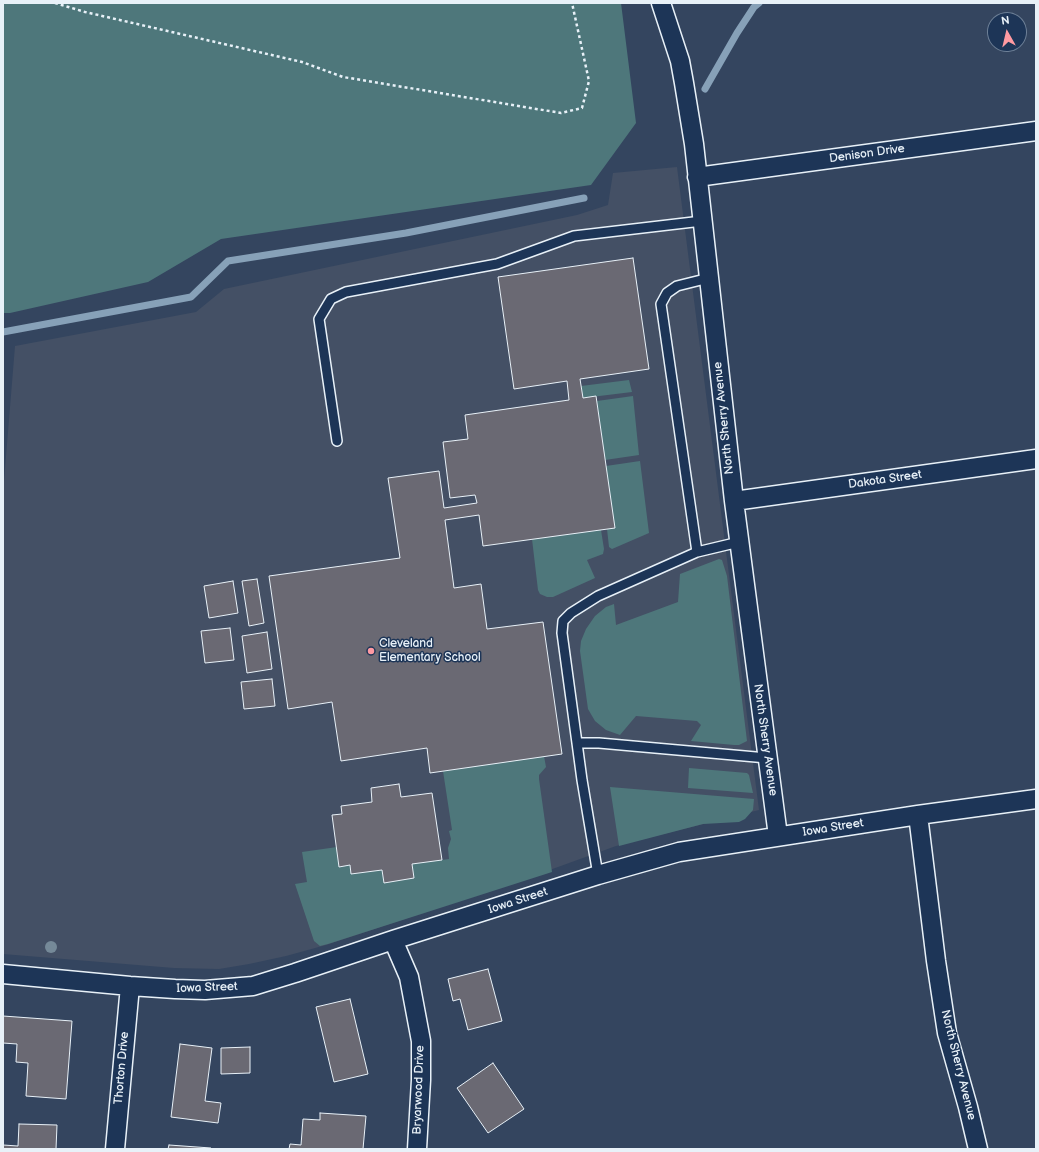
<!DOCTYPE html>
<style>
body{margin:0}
#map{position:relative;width:1039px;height:1152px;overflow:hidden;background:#34455f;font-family:"Balsamiq Sans",sans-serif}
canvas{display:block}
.frame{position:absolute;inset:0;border:4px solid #e8f1f8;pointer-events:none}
.north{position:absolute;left:987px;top:12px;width:40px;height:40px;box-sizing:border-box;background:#1d3557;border:1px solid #6e8097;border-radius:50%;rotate:352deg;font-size:11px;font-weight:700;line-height:16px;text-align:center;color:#e8f1f8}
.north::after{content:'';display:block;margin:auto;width:14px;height:18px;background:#ff9aa2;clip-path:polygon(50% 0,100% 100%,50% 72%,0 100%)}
</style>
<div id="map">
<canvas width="1039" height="1152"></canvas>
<div class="frame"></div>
<div class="north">N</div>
</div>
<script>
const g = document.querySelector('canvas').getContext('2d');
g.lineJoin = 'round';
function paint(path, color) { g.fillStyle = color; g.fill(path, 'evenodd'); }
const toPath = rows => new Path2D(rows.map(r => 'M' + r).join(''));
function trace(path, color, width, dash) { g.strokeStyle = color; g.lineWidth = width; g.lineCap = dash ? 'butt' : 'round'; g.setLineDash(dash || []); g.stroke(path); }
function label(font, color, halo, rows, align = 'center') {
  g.font = font + ' "Balsamiq Sans",sans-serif'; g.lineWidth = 3; g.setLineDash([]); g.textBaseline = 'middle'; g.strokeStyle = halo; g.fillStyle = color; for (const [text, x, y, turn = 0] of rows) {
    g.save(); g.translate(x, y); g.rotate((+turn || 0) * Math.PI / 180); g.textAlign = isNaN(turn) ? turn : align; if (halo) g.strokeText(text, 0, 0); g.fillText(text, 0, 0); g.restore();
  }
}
paint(toPath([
 [677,167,759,810,616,846,511,884,326,945,286,956,249,964,219,969,174,968,3,954,3,493,15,346,196,312,224,289,577,215,608,205,613,173]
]), '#445065');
paint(toPath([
 [3,3,621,3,636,123,591,185,221,239,148,282,10,313,3,313],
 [629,380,632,392,583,398,581,386],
 [633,396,639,455,605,460,597,401],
 [640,461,649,533,612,549,609,547,607,529,606,466],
 [601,530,604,549,603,554,587,560,595,578,553,597,547,597,540,594,538,590,532,539],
 [719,559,722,560,727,576,747,741,739,745,734,745,691,741,701,725,697,721,636,716,620,735,606,730,595,721,588,709,580,651,581,641,586,629,595,616,606,607,614,604,616,625,678,602,680,574],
 [544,756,546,767,539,775,539,779,552,872,328,944,320,946,314,941,295,884,307,882,302,852,337,847,339,866,350,865,352,874,382,870,384,883,414,878,412,864,449,859,448,848,451,839,449,831,452,830,443,771],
 [689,768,747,773,749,775,753,793,688,788],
 [610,787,754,799,753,810,745,819,739,822,703,824,619,846]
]), '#4e777b');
trace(toPath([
 [705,89,737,33,754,7,759,3],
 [3,332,191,297,228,261,406,233,584,198]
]), '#87a1b8', 7);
const building = toPath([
 [633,258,649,369,580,379,583,398,596,396,615,528,483,546,479,515,445,520,454,588,481,584,487,629,543,622,562,754,430,773,427,748,341,761,332,702,288,709,269,576,400,558,388,478,439,471,444,508,477,503,475,495,450,498,443,442,468,439,465,415,569,400,567,381,514,389,498,277,633,258],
 [257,579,264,623,249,626,242,581,257,579],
 [233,581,238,613,209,618,204,586,233,581],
 [230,628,234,660,205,663,201,631,230,628],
 [267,632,272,669,247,673,242,636,267,632],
 [272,679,275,706,244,709,241,682,272,679],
 [399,784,401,797,432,793,442,860,412,864,414,878,384,883,382,870,351,874,350,865,339,867,332,815,342,814,341,806,372,802,371,788,399,784],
 [488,969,502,1021,468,1030,460,999,453,1001,448,979,488,969],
 [350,999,368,1074,334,1082,316,1007,350,999],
 [3,1016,72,1021,66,1099,26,1096,28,1063,16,1062,17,1044,3,1043,3,1016],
 [180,1044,212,1048,205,1101,221,1103,218,1123,171,1117,180,1044],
 [250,1047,250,1073,221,1074,221,1048,250,1047],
 [493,1063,524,1109,488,1133,457,1088,493,1063],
 [320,1113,366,1116,363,1149,289,1149,290,1144,301,1145,303,1119,320,1120,320,1113],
 [19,1124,57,1125,56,1149,3,1149,3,1145,18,1146,19,1124],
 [169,1145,211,1148,211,1149,168,1149,169,1145]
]);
paint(building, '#6a6973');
trace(building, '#e8f1f8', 1);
const lane = toPath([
 [337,441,319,319,331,299,346,292,497,264,574,236,702,221],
 [739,542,697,552,598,596,571,613,563,621,562,633,577,743,599,743,767,758],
 [697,552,661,304,667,293,677,286,709,278],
 [577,743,582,780,598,875]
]);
const street = toPath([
 [661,3,680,61,684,83,694,144,734,501,778,836],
 [697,177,1036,131],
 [734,501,1036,459],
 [918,815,936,961,947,1033,968,1107,978,1149],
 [393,940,409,977,421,1041,421,1080,417,1149],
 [3,974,130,986,175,989,205,990,253,986,295,973,393,940,598,875,679,852,918,815,1036,799],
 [115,1149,130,986]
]);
trace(lane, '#e8f1f8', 12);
trace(street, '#e8f1f8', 21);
trace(toPath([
 [55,3,85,12,302,62,343,77,561,113,582,108,589,81,572,3]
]), '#e8f1f8', 2.5, [3, 3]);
trace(lane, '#1d3557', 9);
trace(street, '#1d3557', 18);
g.fillStyle = '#758998';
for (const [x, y] of [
 [51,947]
]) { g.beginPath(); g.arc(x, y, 6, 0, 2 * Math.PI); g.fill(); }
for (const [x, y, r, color] of [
 [371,651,4,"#ff9aa2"]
]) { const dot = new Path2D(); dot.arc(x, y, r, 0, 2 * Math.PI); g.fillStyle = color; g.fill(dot); trace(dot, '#1d3557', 1.5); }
label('12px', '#e8f1f8', '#1d3557', [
 ["Denison Drive",867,154,-8],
 ["North Sherry Avenue",724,418,-96],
 ["Dakota Street",885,480,-8],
 ["North Sherry Avenue",765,740,82],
 ["Iowa Street",833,828,-9],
 ["Iowa Street",518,901,-18],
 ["Iowa Street",207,988,-2],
 ["North Sherry Avenue",958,1065,76],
 ["Thorton Drive",122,1068,-85],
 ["Bryarwood Drive",419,1090,-88]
]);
label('12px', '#e8f1f8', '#1d3557', [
 ["Cleveland",379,644],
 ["Elementary School",379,658]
], 'left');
</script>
